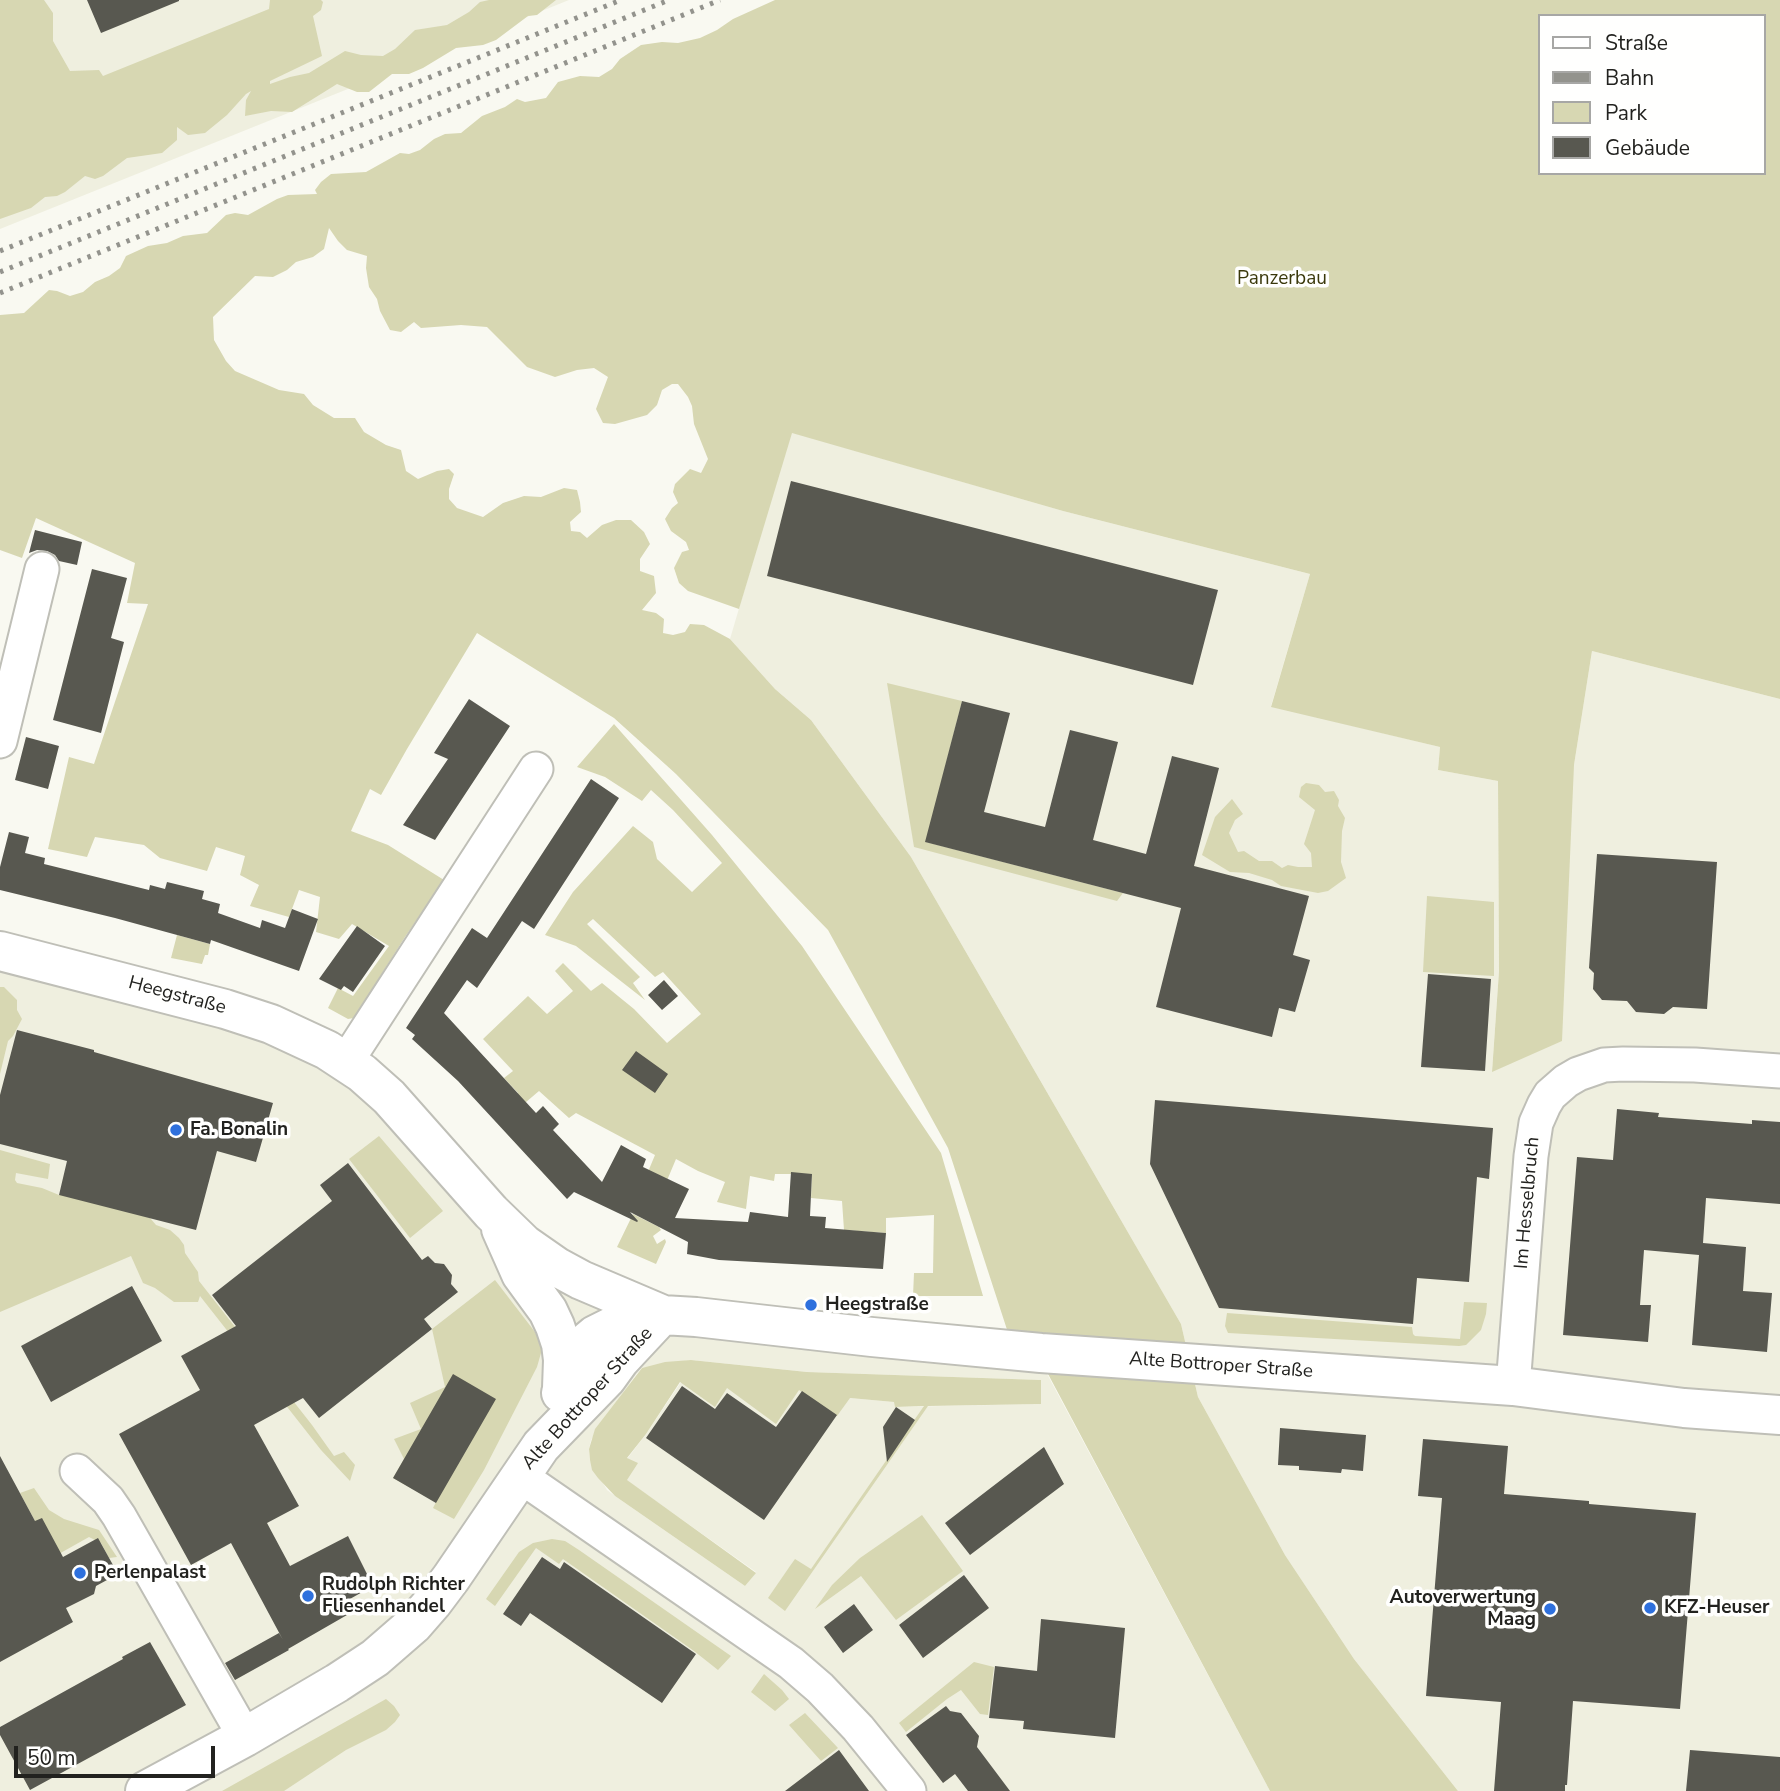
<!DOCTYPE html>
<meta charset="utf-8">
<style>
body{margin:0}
#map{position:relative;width:1780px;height:1791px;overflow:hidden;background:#f9f9f1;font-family:"Nunito Sans",sans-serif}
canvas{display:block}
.legend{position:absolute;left:1538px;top:14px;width:228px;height:161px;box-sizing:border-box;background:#fffffe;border:2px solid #a7a7a5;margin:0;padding:9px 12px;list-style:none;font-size:21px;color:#22221f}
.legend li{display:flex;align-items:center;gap:14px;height:35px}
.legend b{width:35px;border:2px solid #a7a7a5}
.scale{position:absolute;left:14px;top:1746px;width:201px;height:32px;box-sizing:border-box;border:4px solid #22221f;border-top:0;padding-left:9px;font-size:21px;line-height:24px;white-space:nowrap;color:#22221f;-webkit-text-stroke:5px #fffffe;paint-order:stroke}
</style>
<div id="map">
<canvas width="1780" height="1791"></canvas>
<ul class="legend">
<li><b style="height:9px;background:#fff"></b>Straße</li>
<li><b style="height:9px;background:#93938d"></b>Bahn</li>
<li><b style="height:19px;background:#d7d7b2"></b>Park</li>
<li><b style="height:19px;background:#585850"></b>Gebäude</li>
</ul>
<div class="scale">50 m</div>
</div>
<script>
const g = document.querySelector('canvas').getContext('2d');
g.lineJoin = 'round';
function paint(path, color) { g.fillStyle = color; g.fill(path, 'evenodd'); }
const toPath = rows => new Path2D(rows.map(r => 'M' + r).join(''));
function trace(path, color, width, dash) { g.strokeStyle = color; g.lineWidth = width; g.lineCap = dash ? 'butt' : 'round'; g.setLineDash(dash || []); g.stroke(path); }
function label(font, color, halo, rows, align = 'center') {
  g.font = font + ' "Nunito Sans",sans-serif'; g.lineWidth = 7; g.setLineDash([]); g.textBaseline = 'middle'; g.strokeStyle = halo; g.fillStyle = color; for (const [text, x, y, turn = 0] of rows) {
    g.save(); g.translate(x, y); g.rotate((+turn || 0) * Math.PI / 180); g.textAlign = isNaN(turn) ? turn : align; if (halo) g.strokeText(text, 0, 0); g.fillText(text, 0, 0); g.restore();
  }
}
paint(toPath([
 [0,0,569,0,0,229],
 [791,432,1063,511,1310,574,1271,706,1440,747,1438,770,1498,781,1499,971,1492,1071,1574,765,1592,651,1780,699,1780,1791,1458,1791,1354,1659,1285,1555,1198,1397,1181,1324,911,857,811,720,775,689,730,639],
 [0,951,271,1024,435,1150,617,1297,1038,1357,1270,1791,0,1791],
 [691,1360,807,1372,1041,1380,1041,1404,896,1407,895,1402,850,1398,799,1389,726,1388,681,1382,646,1434,627,1459,626,1480,756,1572,745,1586,615,1496,607,1490,590,1460,589,1449,591,1440,635,1376,642,1368]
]), '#efefdf');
paint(toPath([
 [0,0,44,0,53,13,53,41,70,71,99,70,103,76,269,9,270,0,321,0,323,2,321,10,313,16,322,56,270,81,270,84,290,77,309,73,345,51,361,55,383,56,395,49,415,30,447,25,469,12,480,2,489,0,556,0,537,15,528,16,496,40,483,45,456,48,423,68,409,74,392,74,369,92,357,92,337,84,292,112,271,111,245,116,246,100,251,91,246,94,227,115,205,133,188,135,177,127,177,140,162,153,127,158,103,176,95,179,85,176,65,192,57,196,45,197,31,208,0,219],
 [775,0,1780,0,1780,699,1592,651,1574,765,1562,1041,1492,1072,1499,971,1498,781,1438,770,1440,747,1271,707,1310,574,1063,511,792,433,739,609,688,591,679,583,674,568,682,552,689,550,686,542,671,531,665,519,672,508,678,503,673,492,675,484,690,469,701,473,708,459,694,424,692,406,688,397,678,384,672,384,662,390,657,405,647,415,615,424,603,423,596,409,608,377,594,368,577,370,555,377,527,367,487,327,461,325,421,328,414,322,401,332,390,330,380,311,377,299,369,287,366,268,367,256,347,250,338,241,329,228,324,249,313,257,296,262,287,270,273,277,255,276,213,317,214,340,226,361,235,371,279,390,304,394,313,405,334,418,355,418,364,432,386,445,401,450,406,471,418,479,437,471,449,469,454,474,449,489,449,499,457,508,483,517,503,503,524,496,541,497,564,488,577,490,580,502,581,512,570,522,571,531,580,532,587,538,602,525,616,520,631,520,644,532,650,544,640,559,640,571,654,576,656,593,642,610,656,613,664,619,663,633,673,635,685,632,690,624,704,625,730,639,775,689,811,720,911,857,1181,1324,1198,1397,1285,1555,1354,1659,1458,1791,1270,1791,1039,1357,1012,1345,948,1148,828,930,676,774,614,718,477,633,407,749,381,795,370,789,351,831,388,845,444,880,405,937,354,1018,348,1019,328,1008,338,988,353,996,389,946,352,924,339,939,316,932,320,897,299,890,289,917,250,906,259,885,240,875,245,856,216,847,207,871,160,858,144,845,95,837,87,857,48,849,69,757,94,764,148,604,127,603,135,563,36,518,22,558,0,550,0,315,24,313,49,290,57,291,70,296,83,292,95,282,109,276,120,268,126,256,148,246,167,243,183,236,207,233,226,215,235,213,248,215,277,199,288,195,317,194,315,190,321,182,331,174,366,172,400,153,409,154,420,150,434,139,445,134,461,133,482,116,505,107,517,99,525,102,546,98,558,82,580,76,599,77,612,69,620,59,641,45,662,42,678,43,700,38,717,30,733,19],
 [1540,16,1764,16,1764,173,1540,173],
 [887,683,962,701,926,842,1123,893,1117,901,914,847],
 [614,724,712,835,802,946,941,1153,983,1296,913,1296,914,1273,933,1273,934,1215,886,1218,886,1233,844,1230,842,1201,811,1198,812,1174,775,1174,774,1181,750,1176,746,1209,717,1202,725,1182,698,1171,676,1159,663,1190,645,1179,655,1155,576,1113,569,1118,539,1091,512,1114,505,1106,518,1093,504,1078,513,1071,483,1039,528,996,547,1014,573,991,555,971,563,963,591,991,602,983,634,1009,667,1043,701,1014,663,972,655,977,593,919,587,924,640,977,633,983,645,1000,576,946,545,935,573,892,633,826,653,842,657,859,692,892,722,863,673,810,651,790,642,801,605,777,577,767],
 [1306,783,1319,785,1325,792,1334,791,1339,800,1338,806,1345,818,1342,831,1341,862,1346,878,1328,891,1318,893,1281,886,1272,880,1249,873,1230,872,1202,855,1215,817,1232,799,1243,814,1235,820,1229,833,1238,852,1244,851,1259,861,1272,861,1282,868,1288,865,1298,867,1312,867,1311,853,1304,844,1315,810,1299,797,1301,787],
 [1427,896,1494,902,1494,976,1423,972],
 [177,935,210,944,208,955,205,955,202,964,171,958],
 [0,987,4,987,17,1000,17,1010,22,1019,13,1036,8,1041,0,1074],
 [379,1136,443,1211,410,1238,349,1159],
 [0,1150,50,1164,48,1179,16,1173,15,1180,17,1183,42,1188,59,1195,71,1191,150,1218,156,1225,170,1230,179,1238,184,1245,185,1253,198,1272,199,1281,312,1425,334,1456,344,1452,355,1465,350,1481,321,1450,200,1296,198,1302,174,1302,155,1288,143,1283,131,1256,0,1312],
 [633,1214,659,1227,661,1230,653,1236,657,1244,665,1239,666,1242,656,1264,617,1247],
 [495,1280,535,1332,541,1344,541,1353,537,1367,484,1470,454,1519,433,1508,436,1502,393,1478,404,1459,394,1439,421,1429,410,1403,445,1387,432,1329],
 [1464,1302,1487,1303,1486,1314,1481,1330,1466,1345,1459,1346,1228,1333,1225,1326,1227,1313,1412,1327,1413,1334,1415,1336,1460,1339],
 [691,1360,807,1372,1041,1380,1041,1404,928,1406,785,1611,768,1598,790,1566,795,1559,811,1569,924,1406,895,1407,894,1402,850,1398,837,1416,799,1390,776,1424,727,1388,715,1407,680,1382,646,1434,627,1458,638,1463,627,1480,756,1573,745,1586,615,1496,598,1478,592,1470,590,1460,589,1449,595,1429,642,1368,665,1362],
 [34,1488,49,1510,64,1519,99,1530,117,1557,109,1558,101,1543,89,1537,0,1587,35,1521,20,1493],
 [922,1515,963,1571,896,1620,861,1576,815,1609,832,1585,860,1558],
 [552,1539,565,1541,579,1550,731,1656,718,1670,694,1651,563,1559,559,1564,536,1548,495,1606,486,1599,519,1552,533,1543],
 [974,1662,994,1667,988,1715,980,1714,961,1690,947,1699,906,1732,899,1723],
 [764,1674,782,1690,789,1699,775,1711,751,1692],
 [386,1699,394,1706,400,1715,395,1722,386,1730,346,1750,284,1791,222,1791],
 [805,1713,838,1748,821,1761,789,1725]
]), '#d7d7b2');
paint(toPath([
 [87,0,179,0,179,1,101,33],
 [791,481,1218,590,1193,685,767,576],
 [35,530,82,542,77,565,59,561,55,555,47,551,37,550,29,553],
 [92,569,127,578,111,638,124,642,101,733,53,720],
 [469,699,510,726,435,840,403,825,448,759,434,753],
 [962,701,1010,713,984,812,1045,827,1070,730,1118,742,1093,840,1146,854,1172,756,1219,768,1194,866,1309,896,1293,955,1310,960,1295,1012,1279,1008,1272,1037,1156,1007,1181,908,925,842],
 [26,737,59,746,48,789,15,780],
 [591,779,619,798,534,929,522,921,477,988,467,980,444,1013,536,1113,543,1106,559,1124,553,1130,602,1182,621,1145,646,1159,643,1167,689,1189,675,1218,748,1222,750,1212,788,1217,791,1172,812,1174,810,1216,826,1217,825,1228,886,1233,883,1269,719,1260,687,1254,688,1242,630,1212,638,1221,637,1222,574,1192,567,1199,458,1081,412,1039,415,1035,406,1028,472,928,487,938],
 [9,832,29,837,25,853,45,858,44,864,149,890,150,885,165,889,167,882,204,891,202,899,220,904,218,913,260,928,262,920,285,928,292,909,318,919,299,971,211,940,210,944,115,918,0,890,0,867],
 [1597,854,1717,862,1707,1009,1673,1007,1664,1014,1636,1012,1627,1001,1602,1000,1593,989,1594,973,1589,968],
 [357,926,385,946,353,992,344,986,341,990,319,979],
 [1428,974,1491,979,1485,1071,1421,1067],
 [664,980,678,996,662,1010,648,995],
 [17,1030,94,1050,94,1052,273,1103,256,1162,217,1151,196,1230,59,1195,67,1161,0,1144,0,1095],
 [636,1051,668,1074,655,1093,622,1070],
 [1155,1100,1493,1128,1489,1179,1477,1177,1469,1282,1417,1278,1413,1324,1219,1308,1150,1164],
 [1617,1109,1659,1113,1658,1117,1752,1124,1752,1120,1780,1122,1780,1204,1706,1198,1703,1243,1746,1247,1743,1291,1772,1293,1767,1352,1692,1345,1699,1255,1644,1250,1640,1305,1651,1305,1648,1342,1563,1335,1577,1157,1613,1160],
 [348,1163,422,1260,428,1256,435,1263,444,1264,452,1275,451,1284,458,1292,424,1319,432,1329,319,1418,303,1398,254,1425,299,1506,267,1523,290,1566,348,1536,373,1586,341,1604,347,1615,288,1649,289,1650,235,1680,225,1663,279,1633,283,1640,231,1543,191,1565,119,1434,200,1390,181,1356,236,1326,212,1295,332,1201,320,1185],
 [132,1286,162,1341,51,1402,21,1346],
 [453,1374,496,1399,436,1503,393,1478],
 [682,1386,715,1409,727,1393,776,1427,802,1391,837,1415,764,1520,646,1438],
 [896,1407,915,1420,887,1462,883,1427],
 [1280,1428,1366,1435,1363,1471,1342,1469,1341,1473,1299,1470,1299,1466,1278,1465],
 [1423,1439,1508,1446,1504,1494,1589,1501,1589,1504,1696,1513,1680,1709,1573,1701,1567,1785,1565,1785,1565,1791,1494,1791,1501,1702,1426,1696,1442,1498,1418,1496],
 [1044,1447,1064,1484,970,1555,945,1523],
 [0,1456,35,1521,42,1518,63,1557,98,1538,118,1574,96,1586,94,1594,66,1608,73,1622,0,1662],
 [542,1557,560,1569,564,1562,696,1654,662,1703,530,1613,521,1626,503,1614],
 [964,1575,989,1608,923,1658,899,1625],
 [854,1604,873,1630,843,1653,824,1627],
 [1041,1619,1125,1628,1115,1738,1023,1729,1024,1721,989,1718,995,1666,1037,1671],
 [150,1642,186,1705,30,1790,0,1735,0,1727,123,1659,122,1657],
 [946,1706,950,1711,961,1713,979,1736,977,1747,1010,1791,968,1791,955,1774,943,1783,906,1735],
 [839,1750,869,1791,785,1791],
 [1690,1750,1780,1757,1780,1791,1686,1791]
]), '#585850');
const minor = toPath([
 [0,741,42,569],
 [346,1062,536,769],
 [1513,1386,1531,1156,1536,1123,1544,1105,1550,1095,1566,1081,1578,1074,1604,1065,1623,1064,1695,1065,1780,1071],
 [77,1471,108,1500,119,1516,245,1737],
 [520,1476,791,1663,820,1688,858,1728,909,1791]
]);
const tertiary = toPath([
 [0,951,225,1009,271,1024,327,1050,362,1073,389,1097,491,1212,524,1244,557,1267,581,1280,661,1314],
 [501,1229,521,1274,548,1311,555,1326,561,1344,563,1360,562,1388],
 [561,1393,580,1353,589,1340,595,1335,623,1321,645,1315,662,1315,696,1317,872,1337,1041,1353,1513,1386,1684,1408,1780,1415],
 [145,1791,245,1737,337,1683,375,1658,413,1625,433,1602,451,1578,541,1446,607,1378,620,1360,662,1315]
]);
trace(minor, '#bfbfb7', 37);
trace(tertiary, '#bfbfb7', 42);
trace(minor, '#fff', 33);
trace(tertiary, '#fff', 38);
trace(toPath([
 [0,251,621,0],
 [0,272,669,0],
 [0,293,720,0]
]), '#93938d', 5, [3.5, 7]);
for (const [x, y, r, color] of [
 [176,1130,7,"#2e70dd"],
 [811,1305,7,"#2e70dd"],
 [80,1573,7,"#2e70dd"],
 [308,1596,7,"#2e70dd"],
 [1650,1608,7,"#2e70dd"],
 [1550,1609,7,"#2e70dd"]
]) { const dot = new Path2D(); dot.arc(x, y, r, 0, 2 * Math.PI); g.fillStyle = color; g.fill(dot); trace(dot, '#fffffe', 2.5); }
label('19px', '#3a380b', '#fffffe', [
 ["Panzerbau",1282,279]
]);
label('19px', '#22221f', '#fffffe', [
 ["Heegstraße",177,996,15],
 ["Im Hesselbruch",1528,1203,-85],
 ["Alte Bottroper Straße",1221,1366,4],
 ["Alte Bottroper Straße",588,1399,-48]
]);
label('bold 19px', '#22221f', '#fffffe', [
 ["Fa. Bonalin",190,1130],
 ["Heegstraße",825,1305],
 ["Perlenpalast",94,1573],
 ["Rudolph Richter",322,1585],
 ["Fliesenhandel",322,1607],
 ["Autoverwertung",1536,1598,"right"],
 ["Maag",1536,1620,"right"],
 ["KFZ-Heuser",1664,1608]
], 'left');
</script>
